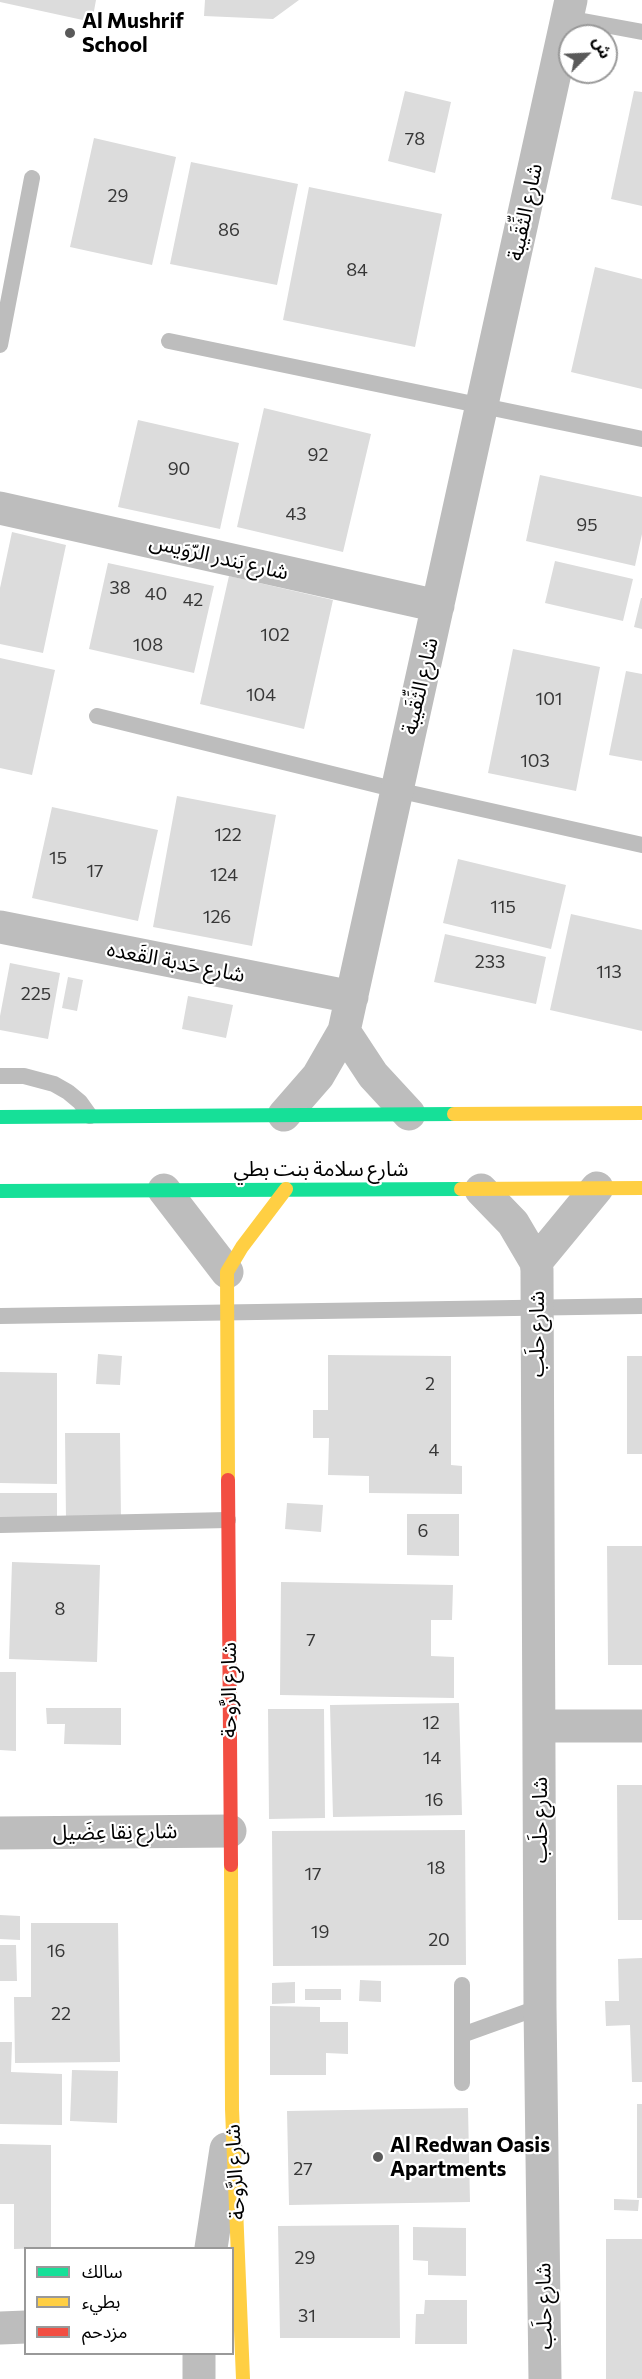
<!DOCTYPE html>
<meta charset="utf-8">
<style>
body{margin:0}
#map{position:relative;width:642px;height:2379px;overflow:hidden;background:#fff;font-family:Commissioner,"Noto Sans Arabic",sans-serif}
canvas{display:block}
.legend{position:absolute;left:24px;top:2247px;width:210px;height:108px;box-sizing:border-box;background:#fff;border:2px solid #999;margin:0;padding:8px 10px;list-style:none;font-size:18px;color:#000}
.legend li{display:flex;align-items:center;gap:12px;height:30px}
.legend b{width:30px;border:2px solid #999}
.north{position:absolute;left:558px;top:24px;width:60px;height:60px;box-sizing:border-box;background:#fff;border:2px solid #999;border-radius:50%;rotate:66deg;font-size:16px;font-weight:700;line-height:24px;text-align:center;color:#000}
.north::after{content:'';display:block;margin:auto;width:21px;height:27px;background:#595959;clip-path:polygon(50% 0,100% 100%,50% 72%,0 100%)}
</style>
<div id="map">
<canvas width="642" height="2379"></canvas>
<ul class="legend">
<li><b style="height:8px;background:#16e098"></b>سالك</li>
<li><b style="height:8px;background:#ffcf43"></b>بطيء</li>
<li><b style="height:8px;background:#f24e42"></b>مزدحم</li>
</ul>
<div class="north">ش</div>
</div>
<script>
const g = document.querySelector('canvas').getContext('2d');
g.lineJoin = 'round';
function paint(path, color) { g.fillStyle = color; g.fill(path, 'evenodd'); }
const toPath = rows => new Path2D(rows.map(r => 'M' + r).join(''));
function trace(path, color, width, dash) { g.strokeStyle = color; g.lineWidth = width; g.lineCap = dash ? 'butt' : 'round'; g.setLineDash(dash || []); g.stroke(path); }
function label(font, color, halo, rows, align = 'center') {
  g.font = font + ' Commissioner,"Noto Sans Arabic",sans-serif'; g.lineWidth = 4.5; g.setLineDash([]); g.textBaseline = 'middle'; g.strokeStyle = halo; g.fillStyle = color; for (const [text, x, y, turn = 0] of rows) {
    g.save(); g.translate(x, y); g.rotate((+turn || 0) * Math.PI / 180); g.textAlign = isNaN(turn) ? turn : align; if (halo) g.strokeText(text, 0, 0); g.fillText(text, 0, 0); g.restore();
  }
}
paint(toPath([
 [0,0,96,0,92,22,0,2],
 [205,0,299,0,273,19,204,16],
 [405,91,451,102,435,173,388,161],
 [634,91,642,92,642,206,611,199],
 [94,138,176,157,152,265,70,247],
 [191,162,298,184,277,285,170,264],
 [309,187,442,214,415,347,283,320],
 [595,267,642,279,642,389,571,372],
 [264,408,371,434,343,552,237,527],
 [138,420,239,443,220,529,118,507],
 [540,475,642,497,642,534,635,566,526,541],
 [12,532,66,545,43,653,0,644,0,588],
 [555,561,633,579,623,621,545,603],
 [108,563,214,586,194,673,89,649],
 [229,576,333,600,304,729,200,704],
 [641,598,642,598,642,629,634,627],
 [513,649,600,667,576,791,488,773],
 [0,658,55,670,32,775,0,768],
 [626,671,642,674,642,761,609,755],
 [177,796,276,815,252,946,153,927],
 [52,807,158,830,138,921,32,898],
 [458,859,566,885,551,949,443,923],
 [571,914,642,930,642,1031,550,1010],
 [445,934,546,957,536,1004,434,982],
 [10,963,60,973,48,1039,0,1030,0,1016],
 [68,977,83,980,77,1011,62,1008],
 [188,996,233,1005,226,1038,182,1029],
 [98,1354,122,1356,120,1385,96,1384],
 [328,1355,451,1356,451,1465,462,1466,462,1494,369,1493,369,1476,328,1475,329,1438,313,1438,313,1410,328,1410],
 [627,1356,642,1356,642,1454,627,1454],
 [0,1372,57,1373,57,1484,0,1483],
 [65,1433,120,1433,121,1520,66,1520],
 [0,1493,57,1493,57,1522,0,1521],
 [287,1503,323,1505,321,1532,285,1529],
 [407,1514,459,1514,459,1556,407,1555],
 [607,1546,642,1546,642,1665,608,1665],
 [12,1562,100,1565,97,1662,9,1659],
 [281,1582,453,1585,452,1620,431,1620,431,1656,454,1657,454,1698,280,1695],
 [0,1672,16,1672,16,1751,0,1750],
 [459,1703,462,1815,333,1817,330,1705],
 [46,1708,121,1708,121,1745,64,1744,65,1724,47,1724],
 [268,1709,324,1709,325,1818,269,1819],
 [617,1785,642,1785,642,1920,618,1920],
 [465,1830,466,1965,273,1966,272,1831],
 [0,1915,20,1916,20,1940,0,1939],
 [31,1923,118,1923,120,2062,15,2063,14,1997,31,1997],
 [0,1945,16,1945,17,1981,0,1981],
 [642,1958,642,2082,632,2082,630,2025,606,2026,605,2001,619,2001,618,1959],
 [360,1980,381,1981,381,2002,359,2001],
 [295,1982,295,2003,272,2004,272,1983],
 [305,1989,341,1989,341,2000,305,2000],
 [270,2006,320,2007,320,2022,348,2022,348,2054,326,2053,326,2075,270,2075],
 [0,2042,12,2042,11,2072,62,2074,62,2125,0,2124],
 [72,2070,118,2071,117,2123,70,2121],
 [637,2104,642,2104,642,2198,637,2198],
 [468,2108,470,2202,289,2205,287,2111],
 [0,2144,51,2145,51,2248,14,2249,14,2204,0,2204],
 [614,2199,639,2200,638,2211,614,2210],
 [399,2225,400,2338,280,2338,278,2226],
 [413,2227,466,2228,466,2276,428,2275,428,2261,413,2260],
 [606,2239,642,2239,642,2379,606,2379],
 [425,2300,467,2300,467,2344,415,2344,416,2314,424,2314]
]), '#dcdcdc');
trace(toPath([
 [567,18,642,32],
 [169,341,642,439],
 [0,345,32,178],
 [97,716,397,790,642,845],
 [0,1076,24,1076,54,1084,68,1092,80,1102,90,1116],
 [0,1316,642,1306],
 [0,1525,228,1520],
 [462,1985,462,2083],
 [462,2035,540,2007]
]), '#bdbdbd', 16);
trace(toPath([
 [0,508,438,606],
 [0,927,352,997],
 [344,1031,373,1075,409,1114],
 [284,1115,318,1076,344,1031,571,0],
 [164,1190,227,1272],
 [481,1190,513,1223,536,1262,537,1270,540,2007,545,2379],
 [536,1262,597,1188],
 [540,1726,642,1726],
 [0,1833,230,1831],
 [211,2248,226,2149],
 [0,2328,26,2327],
 [199,2354,199,2379]
]), '#bdbdbd', 33);
trace(toPath([
 [0,1117,454,1114],
 [0,1191,461,1189]
]), '#16e098', 14);
trace(toPath([
 [454,1114,642,1113],
 [461,1189,642,1188],
 [228,1480,227,1272,242,1247,286,1189],
 [231,1865,232,2109,243,2379]
]), '#ffcf43', 14);
trace(toPath([
 [228,1480,231,1865]
]), '#f24e42', 14);
for (const [x, y, r, color] of [
 [70,33,6,"#595959"],
 [378,2157,6,"#595959"]
]) { const dot = new Path2D(); dot.arc(x, y, r, 0, 2 * Math.PI); g.fillStyle = color; g.fill(dot); trace(dot, '#fff', 2); }
label('18px', '#373737', null, [
 ["78",415,139],
 ["29",118,196],
 ["86",229,230],
 ["84",357,270],
 ["92",318,455],
 ["90",179,469],
 ["43",296,514],
 ["95",587,525],
 ["38",120,588],
 ["40",156,594],
 ["42",193,600],
 ["102",275,635],
 ["108",148,645],
 ["104",261,695],
 ["101",549,699],
 ["103",535,761],
 ["122",228,835],
 ["15",58,858],
 ["17",95,871],
 ["124",224,875],
 ["115",503,907],
 ["126",217,917],
 ["233",490,962],
 ["113",609,972],
 ["225",36,994],
 ["2",430,1384],
 ["4",434,1450],
 ["6",423,1531],
 ["8",60,1609],
 ["7",311,1640],
 ["12",431,1723],
 ["14",432,1758],
 ["16",434,1800],
 ["18",436,1868],
 ["17",313,1874],
 ["19",320,1932],
 ["20",439,1940],
 ["16",56,1951],
 ["22",61,2014],
 ["27",303,2169],
 ["29",305,2258],
 ["31",307,2316]
]);
label('bold 21px', '#000', '#fff', [
 ["Al Mushrif",82,21],
 ["School",82,45],
 ["Al Redwan Oasis",390,2145],
 ["Apartments",390,2169]
], 'left');
label('21px', '#000', '#fff', [
 ["شارع الثِّقَيبة",525,212,-78],
 ["شارع بَندر الرّوَيس",219,557,13],
 ["شارع الثِّقَيبة",420,686,-77],
 ["شارع حَدبة القَعده",176,962,11],
 ["شارع سلامة بنت بطي",321,1169],
 ["شارع حلَب",537,1334,-90],
 ["شارع الرَّوحة",229,1690,-90],
 ["شارع حلَب",540,1820,-90],
 ["شارع نِقا عِضَيل",115,1832,-1],
 ["شارع الرَّوحة",235,2172,-93],
 ["شارع حلَب",544,2306,-91]
]);
</script>
